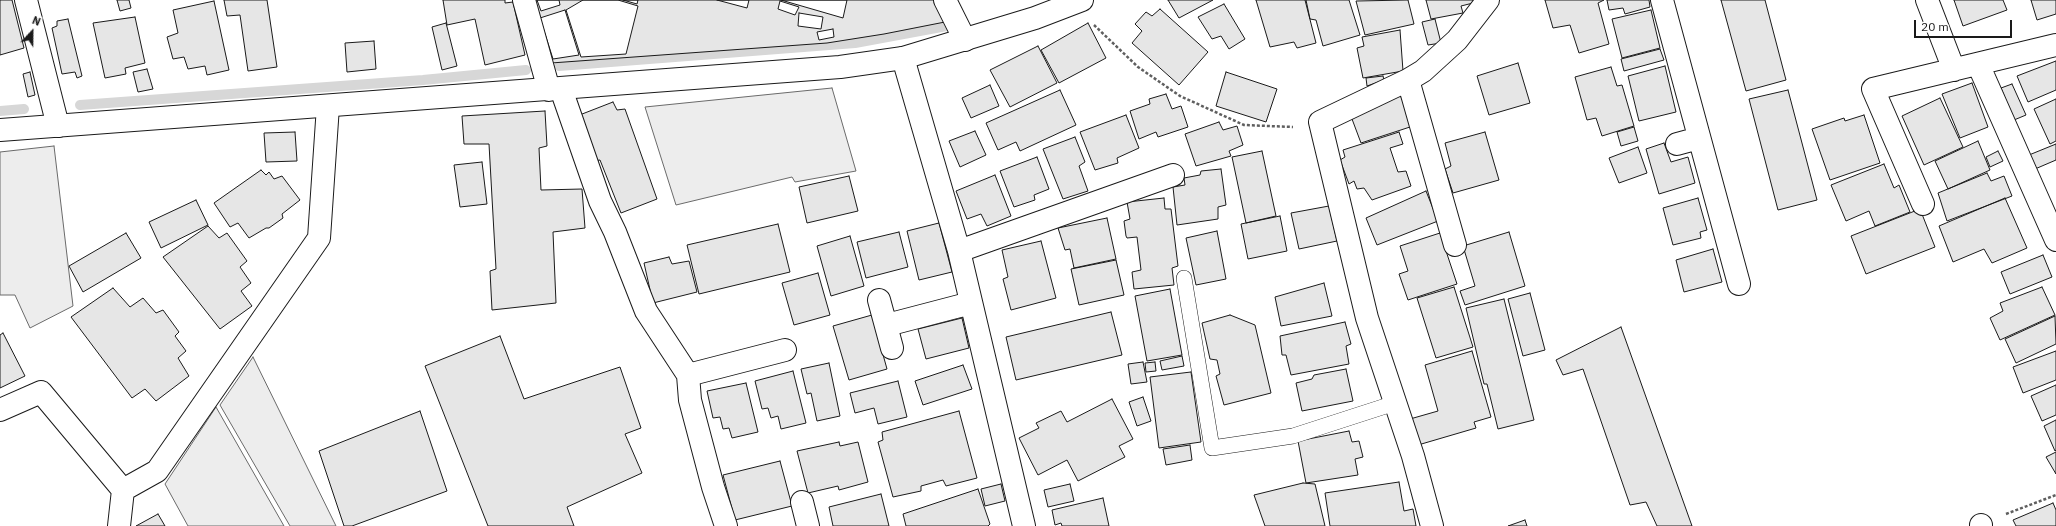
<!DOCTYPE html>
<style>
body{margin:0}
#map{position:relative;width:2056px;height:526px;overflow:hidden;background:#fff;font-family:"IBM Plex Sans",sans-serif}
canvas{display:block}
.north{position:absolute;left:12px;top:12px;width:40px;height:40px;-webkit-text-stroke:3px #fff;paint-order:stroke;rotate:22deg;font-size:11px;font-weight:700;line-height:16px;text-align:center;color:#1a1a1a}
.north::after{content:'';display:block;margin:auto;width:14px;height:18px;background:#1a1a1a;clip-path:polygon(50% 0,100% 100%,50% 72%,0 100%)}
.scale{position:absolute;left:1914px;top:20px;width:98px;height:18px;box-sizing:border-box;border:2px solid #1a1a1a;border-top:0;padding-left:5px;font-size:12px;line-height:14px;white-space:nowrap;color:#1a1a1a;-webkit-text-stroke:3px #fff;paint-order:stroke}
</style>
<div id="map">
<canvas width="2056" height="526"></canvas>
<div class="north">N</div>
<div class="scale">20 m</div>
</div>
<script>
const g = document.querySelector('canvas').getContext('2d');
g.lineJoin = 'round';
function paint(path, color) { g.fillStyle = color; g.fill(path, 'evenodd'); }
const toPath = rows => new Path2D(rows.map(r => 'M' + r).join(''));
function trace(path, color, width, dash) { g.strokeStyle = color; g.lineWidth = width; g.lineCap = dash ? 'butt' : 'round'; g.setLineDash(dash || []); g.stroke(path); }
const built = toPath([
 [832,88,856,171,795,182,792,177,676,205,645,107,832,88],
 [54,146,73,306,30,328,15,295,0,295,0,152,54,146],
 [253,357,336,526,290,526,220,405,253,357],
 [216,407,284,526,188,526,165,484,216,407]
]);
paint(built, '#ededed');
trace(built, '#6a6a6a', 1);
trace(toPath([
 [559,66,855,43,952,25],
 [80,105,423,80,526,70],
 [0,111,24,109]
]), '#d7d7d7', 10);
const building = toPath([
 [0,0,12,0,24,48,0,55,0,0],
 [117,0,129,0,131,8,120,11,117,0],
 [224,0,267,0,277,67,248,71,240,15,227,16,224,0],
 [443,0,505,0,505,3,513,2,525,55,485,65,475,19,447,25,443,0],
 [532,0,938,0,950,21,884,34,827,43,551,63,532,0],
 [537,0,559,0,560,5,541,11,537,0],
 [583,0,618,0,638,6,626,54,581,57,566,10,583,0],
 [623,0,638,0,637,4,623,0],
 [717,0,749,0,747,8,717,0],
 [781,0,847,0,843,18,781,0],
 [1168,0,1213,0,1179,18,1168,0],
 [1256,0,1305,0,1316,43,1297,48,1294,42,1270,47,1256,0],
 [1306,0,1349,0,1360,35,1323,46,1316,20,1310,19,1306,0],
 [1408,0,1414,24,1365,35,1356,1,1408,0],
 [1426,0,1473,0,1473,3,1461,6,1463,13,1431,19,1426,0],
 [1545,0,1604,0,1598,3,1609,44,1579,53,1570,25,1553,28,1545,0],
 [1607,0,1649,0,1650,7,1625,14,1623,8,1609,10,1607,0],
 [1721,0,1765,0,1786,80,1746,91,1721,0],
 [1954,0,2003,0,2007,10,1963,26,1954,0],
 [2031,0,2056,0,2056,14,2037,20,2031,0],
 [214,1,229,70,207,75,205,66,188,69,184,57,173,59,167,37,178,33,173,10,214,1],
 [780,1,799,7,795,15,778,9,780,1],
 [1224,4,1245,39,1229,49,1221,36,1212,39,1198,17,1224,4],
 [1160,9,1208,52,1179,85,1132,43,1142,31,1135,24,1146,12,1152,16,1160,9],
 [565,10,579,55,553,59,540,18,565,10],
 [1651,10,1660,48,1622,58,1612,19,1651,10],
 [799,13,823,17,821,29,798,26,799,13],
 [135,17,145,63,125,68,126,74,105,78,93,23,135,17],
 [68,19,82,76,77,78,75,72,62,74,52,28,57,26,57,21,68,19],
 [1435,19,1441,43,1428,45,1422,22,1435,19],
 [446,23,457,66,442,70,432,27,446,23],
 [1088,23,1106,58,1059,83,1041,50,1088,23],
 [833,29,834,37,819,40,817,32,833,29],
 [1400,30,1403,71,1363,78,1357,48,1364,46,1362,37,1400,30],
 [374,41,376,69,347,72,345,43,374,41],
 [1038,46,1057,83,1010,107,990,70,1038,46],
 [1660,49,1664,60,1624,71,1621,59,1660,49],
 [2056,61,2056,90,2028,102,2017,76,2056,61],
 [1518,63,1530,103,1489,115,1477,76,1518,63],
 [1665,66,1676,112,1639,121,1628,76,1665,66],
 [1611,67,1617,86,1622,85,1634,126,1602,136,1596,118,1587,120,1575,77,1611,67],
 [147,69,153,89,138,92,133,72,147,69],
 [30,72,35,95,28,97,23,74,30,72],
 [1226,72,1277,89,1266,122,1216,106,1226,72],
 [1383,76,1384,80,1367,86,1366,78,1383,76],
 [1972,83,1988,127,1960,138,1942,94,1972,83],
 [2012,84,2026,115,2014,120,2001,88,2012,84],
 [990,85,999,106,971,118,962,98,990,85],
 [1060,90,1076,125,1020,151,1016,142,998,150,986,123,1060,90],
 [1788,90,1817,200,1778,210,1749,99,1788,90],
 [1399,92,1413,126,1361,143,1349,111,1399,92],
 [1166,94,1172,109,1181,106,1188,127,1158,137,1156,132,1139,139,1130,111,1150,104,1149,99,1166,94],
 [1940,98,1963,147,1924,165,1902,116,1940,98],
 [2056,99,2056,141,2050,144,2034,109,2056,99],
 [613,102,617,110,625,109,657,199,621,213,600,160,594,161,577,116,613,102],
 [545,111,547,146,539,148,541,190,582,189,585,228,553,232,556,303,492,310,490,271,496,269,489,144,464,144,462,116,545,111],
 [1126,115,1139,148,1117,158,1118,163,1095,170,1080,132,1126,115],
 [1864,115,1880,163,1830,180,1812,129,1844,118,1845,121,1864,115],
 [1219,122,1223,130,1237,126,1243,145,1229,151,1231,156,1196,166,1185,134,1219,122],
 [1634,127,1638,141,1621,146,1617,132,1634,127],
 [975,131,986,155,960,167,949,141,975,131],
 [295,132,297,161,266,162,264,133,295,132],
 [1399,132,1403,144,1390,148,1398,172,1406,171,1411,186,1372,200,1364,188,1357,189,1354,181,1349,184,1340,160,1345,157,1343,150,1399,132],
 [1485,132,1499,180,1453,193,1445,169,1451,166,1445,143,1485,132],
 [1075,137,1085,162,1079,166,1088,191,1063,199,1043,149,1075,137],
 [1978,141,1990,170,1948,189,1935,161,1978,141],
 [1664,143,1671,162,1688,157,1695,183,1659,194,1646,149,1664,143],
 [2056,144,2056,160,2035,169,2029,155,2056,144],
 [1638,147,1647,173,1619,183,1609,158,1638,147],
 [1262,151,1276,216,1246,223,1232,157,1262,151],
 [1998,151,2003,161,1990,167,1986,157,1998,151],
 [1037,157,1049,189,1034,195,1035,200,1014,207,1000,171,1037,157],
 [482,162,487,204,460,207,454,165,482,162],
 [1884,164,1894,188,1899,185,1910,212,1875,226,1869,211,1846,221,1831,185,1884,164],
 [1221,169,1226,205,1218,207,1218,219,1177,225,1173,187,1185,185,1184,178,1200,175,1201,171,1221,169],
 [261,170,266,175,269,172,274,179,282,176,300,200,282,214,283,218,269,228,266,228,249,238,238,223,230,227,214,203,261,170],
 [1987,173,1991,181,2004,176,2012,196,1947,221,1938,193,1987,173],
 [995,175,1011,216,987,226,981,214,967,219,956,191,995,175],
 [849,176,858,211,807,223,799,187,849,176],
 [1426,191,1438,221,1377,245,1366,218,1426,191],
 [1164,198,1165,209,1171,209,1178,266,1172,268,1174,285,1134,289,1132,272,1141,270,1137,237,1127,238,1126,236,1124,221,1130,219,1127,202,1164,198],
 [1698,198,1707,230,1700,232,1701,238,1673,245,1663,208,1698,198],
 [2005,198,2027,248,1992,263,1984,249,1953,262,1939,226,2005,198],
 [196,200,208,225,161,248,149,222,196,200],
 [1329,206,1337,241,1299,249,1291,213,1329,206],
 [1920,209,1935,247,1866,274,1851,236,1920,209],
 [1280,216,1287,251,1248,259,1241,224,1280,216],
 [1107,218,1116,259,1074,268,1070,249,1065,250,1058,228,1107,218],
 [939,223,952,272,919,280,907,231,939,223],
 [778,224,790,272,699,294,687,245,778,224],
 [208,226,219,238,227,233,247,261,240,267,251,283,241,291,252,306,220,329,163,257,208,226],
 [1217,231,1226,279,1196,285,1186,238,1217,231],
 [899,232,908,267,866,278,857,242,899,232],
 [1509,232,1525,286,1465,305,1460,291,1475,286,1463,246,1509,232],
 [126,233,141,258,83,292,69,266,126,233],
 [1440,233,1457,284,1408,300,1399,274,1408,271,1400,246,1440,233],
 [850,236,864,286,831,296,817,246,850,236],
 [1041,241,1056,298,1011,310,1003,279,1008,277,1002,250,1041,241],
 [1713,249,1722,282,1684,292,1676,260,1713,249],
 [2043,255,2052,277,2010,294,2001,272,2043,255],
 [669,257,672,264,689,261,697,292,653,303,644,263,669,257],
 [1116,260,1124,295,1079,305,1071,269,1116,260],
 [818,273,830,315,794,325,782,283,818,273],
 [1324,283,1332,316,1281,326,1275,297,1324,283],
 [1454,287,1473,347,1436,358,1417,298,1454,287],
 [2042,287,2055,315,2000,340,1990,318,2003,311,2000,303,2042,287],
 [113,288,130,307,143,298,156,313,163,310,179,332,175,336,186,351,178,358,189,376,156,401,145,389,132,398,71,317,113,288],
 [1170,289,1182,355,1147,361,1135,296,1170,289],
 [1530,293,1545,350,1523,356,1508,299,1530,293],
 [1504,299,1534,420,1498,429,1487,384,1484,384,1466,308,1504,299],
 [1111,312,1122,355,1016,380,1006,337,1111,312],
 [872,315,887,369,849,380,833,326,872,315],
 [1230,315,1255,325,1271,393,1224,405,1216,376,1220,374,1217,360,1210,359,1202,323,1230,315],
 [2055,316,2056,344,2016,363,2005,339,2055,316],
 [962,318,969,348,926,359,918,329,962,318],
 [1345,322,1351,344,1346,346,1349,364,1291,375,1286,355,1282,355,1280,336,1345,322],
 [1621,327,1692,526,1657,526,1646,502,1630,505,1583,369,1563,375,1556,360,1621,327],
 [3,333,25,376,0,388,0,335,3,333],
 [500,336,524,399,620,367,641,428,625,434,642,473,567,507,574,526,488,526,425,366,500,336],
 [1472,351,1491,417,1474,422,1476,428,1418,445,1410,419,1438,411,1425,365,1472,351],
 [2056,351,2056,380,2023,393,2013,367,2056,351],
 [1182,356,1184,366,1162,370,1160,361,1182,356],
 [1143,362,1147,382,1131,384,1128,364,1143,362],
 [1155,362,1156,371,1146,372,1145,363,1155,362],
 [829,363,840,416,817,421,811,393,807,394,801,369,829,363],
 [963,365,972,389,923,405,915,381,963,365],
 [1346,369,1353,401,1302,411,1296,383,1312,379,1314,375,1346,369],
 [793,371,806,423,781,429,778,416,771,418,768,408,762,409,755,381,793,371],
 [1191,372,1201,442,1159,448,1150,377,1191,372],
 [898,381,907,417,878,424,874,408,855,413,850,393,898,381],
 [746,383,758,432,732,438,729,428,723,429,720,417,713,418,707,391,746,383],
 [2056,385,2056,415,2042,421,2031,396,2056,385],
 [1143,397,1151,421,1137,426,1129,402,1143,397],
 [1112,399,1133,439,1119,446,1125,457,1078,481,1067,460,1038,475,1019,438,1039,428,1036,423,1061,411,1067,422,1112,399],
 [420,411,447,491,352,526,344,526,319,451,420,411],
 [959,411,977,478,946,486,943,480,921,486,921,491,893,497,878,442,883,440,882,432,959,411],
 [2056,420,2056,450,2055,451,2044,426,2056,420],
 [1349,431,1352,442,1359,441,1363,457,1355,459,1358,475,1306,483,1298,441,1349,431],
 [839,442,840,446,858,442,868,482,839,490,838,486,808,493,797,451,839,442],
 [1190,445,1192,460,1166,465,1163,449,1190,445],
 [2056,452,2056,474,2046,457,2056,452],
 [780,461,792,506,735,520,723,475,780,461],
 [1399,482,1404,511,1413,509,1416,526,1330,526,1325,493,1399,482],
 [1303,483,1315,484,1325,526,1265,526,1254,495,1303,483],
 [1001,484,1005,501,985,506,981,489,1001,484],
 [1070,484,1074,501,1048,507,1044,490,1070,484],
 [978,489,990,524,988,526,906,526,903,514,978,489],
 [881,494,889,526,833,526,829,507,881,494],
 [1103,498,1109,526,1062,526,1061,523,1055,525,1052,510,1103,498],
 [2053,503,2056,510,2056,526,2016,526,2013,520,2053,503],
 [158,514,165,526,136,526,158,514],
 [1525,520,1527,526,1508,526,1525,520]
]);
paint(building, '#e6e6e6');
trace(building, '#1a1a1a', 1);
const service = toPath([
 [1184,278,1212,448,1293,436,1395,403]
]);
const minor = toPath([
 [26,0,58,126],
 [524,0,549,90],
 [945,0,965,40],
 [1662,0,1739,284],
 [1927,0,1954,70],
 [903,58,959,251,1024,526],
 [1978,64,2056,240],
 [1408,80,1455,245],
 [561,89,600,201,615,232,646,311,688,375,690,400,713,487,726,526],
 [1677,144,1699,138],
 [1923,204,1873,89,2056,45],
 [959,251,1173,175],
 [879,300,892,348],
 [887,325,971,303],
 [688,375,785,350],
 [0,410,41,392,123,490,119,526],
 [123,490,157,471,319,238,328,106],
 [802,502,808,526],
 [1981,525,1981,526],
 [1432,526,1413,456,1367,318,1320,122,1408,80,1423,71,1457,40,1488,0]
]);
const tertiary = toPath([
 [0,130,840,67,903,58,1035,18,1082,0]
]);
trace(service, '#1a1a1a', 16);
trace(minor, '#1a1a1a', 24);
trace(tertiary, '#1a1a1a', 24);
trace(toPath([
 [1094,25,1138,67,1180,96,1244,125,1293,127],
 [2006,514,2056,495]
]), '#5f5f5f', 2.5, [3, 2]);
trace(service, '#fff', 15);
trace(minor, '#fff', 22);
trace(tertiary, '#fff', 22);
</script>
